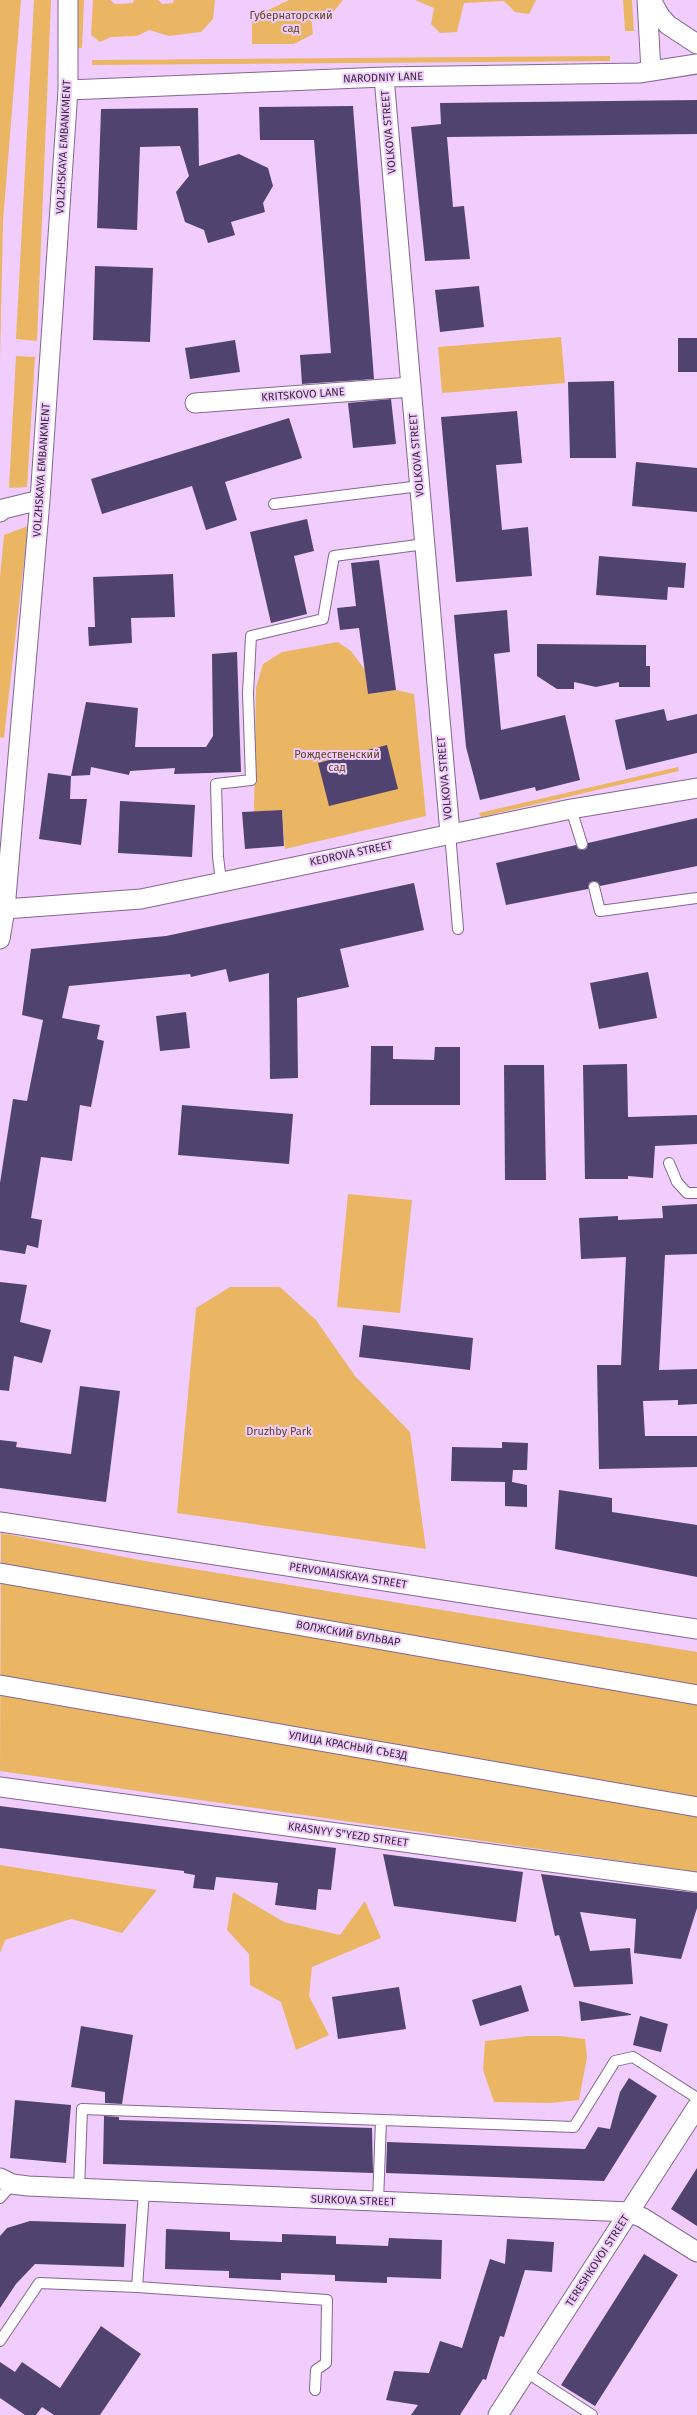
<!DOCTYPE html>
<meta charset="utf-8">
<style>
body{margin:0}
canvas{display:block;background:#f0cdfc}
</style>
<canvas width="697" height="2415"></canvas>
<script>
const g = document.querySelector('canvas').getContext('2d');
g.lineJoin = 'round';
function paint(path, color) { g.fillStyle = color; g.fill(path, 'evenodd'); }
const toPath = rows => new Path2D(rows.map(r => 'M' + r).join(''));
function trace(path, color, width, dash) { g.strokeStyle = color; g.lineWidth = width; g.lineCap = dash ? 'butt' : 'round'; g.setLineDash(dash || []); g.stroke(path); }
function label(font, color, halo, rows, align = 'center') {
  g.font = font + ' "Fira Sans",sans-serif'; g.lineWidth = 4; g.setLineDash([]); g.textBaseline = 'middle'; g.strokeStyle = halo; g.fillStyle = color; for (const [text, x, y, turn = 0] of rows) {
    g.save(); g.translate(x, y); g.rotate((+turn || 0) * Math.PI / 180); g.textAlign = isNaN(turn) ? turn : align; if (halo) g.strokeText(text, 0, 0); g.fillText(text, 0, 0); g.restore();
  }
}
paint(toPath([
 [0,0,21,0,3,221,0,363],
 [34,0,51,0,37,341,16,339],
 [78,0,84,0,82,48,76,48],
 [93,0,110,0,115,4,133,3,134,0,158,0,162,4,173,3,174,0,215,0,213,19,201,32,169,36,149,30,137,36,111,37,100,42,91,35],
 [289,0,343,0,334,11,311,16,313,34,294,44,252,44,252,18],
 [415,0,536,0,529,14,515,12,504,1,464,3,457,32,440,33,431,24,434,8],
 [623,0,632,0,634,31,625,31],
 [610,56,610,61,92,65,92,60],
 [561,337,565,383,442,393,438,347],
 [16,356,35,357,27,487,9,488],
 [28,526,4,738,0,737,0,577,4,535],
 [338,642,351,651,365,670,368,694,396,690,414,694,426,816,285,849,282,810,254,812,256,688,263,664,282,652],
 [678,767,679,771,481,817,479,813],
 [348,1194,412,1200,400,1313,337,1307],
 [230,1287,280,1287,316,1320,355,1376,410,1432,426,1549,177,1513,196,1308],
 [1,1533,145,1561,697,1652,697,1872,0,1771],
 [0,1865,157,1890,122,1933,71,1919,5,1940,0,1953],
 [233,1892,284,1922,340,1935,365,1901,381,1938,312,1967,309,1996,329,2035,296,2050,281,2002,250,1985,249,1954,227,1930],
 [528,2036,559,2036,585,2039,587,2057,579,2100,550,2103,494,2102,483,2070,485,2041]
]), '#eab663');
paint(toPath([
 [697,100,697,134,447,137,453,207,464,206,470,259,425,261,411,127,441,124,440,103],
 [353,106,374,379,302,384,300,355,331,353,314,140,260,140,259,107],
 [198,108,199,166,239,154,268,168,273,186,263,203,265,212,231,222,235,235,208,243,204,230,185,222,176,192,189,176,180,146,140,147,137,230,97,228,101,109],
 [95,266,153,268,150,342,93,340],
 [479,286,484,327,440,332,435,290],
 [678,338,697,338,697,372,678,372],
 [235,340,240,372,190,379,185,348],
 [614,381,616,458,570,458,568,382],
 [391,399,396,444,353,448,348,403],
 [517,411,522,463,496,465,502,530,528,527,532,576,456,582,441,417],
 [289,418,302,458,225,482,237,520,206,530,192,486,102,514,91,479],
 [636,462,697,468,697,512,632,506],
 [307,519,314,551,294,556,307,614,271,623,250,532],
 [599,556,686,563,684,588,668,587,667,600,596,595],
 [379,560,396,690,368,694,359,628,340,630,337,608,356,606,351,563],
 [173,574,175,617,131,618,132,643,89,646,88,627,95,627,93,577],
 [507,610,510,652,494,654,501,730,565,715,580,780,536,791,535,787,480,800,466,747,454,615],
 [537,644,646,645,646,666,650,666,650,687,619,687,619,682,596,687,574,682,574,689,557,689,537,676],
 [237,652,241,772,174,774,175,768,130,771,129,775,91,767,90,775,71,776,86,702,138,708,135,747,206,747,213,736,212,654],
 [664,709,667,721,697,714,697,753,626,770,615,720],
 [387,745,398,789,329,806,318,763],
 [48,773,71,776,70,799,87,799,81,845,39,839],
 [120,801,195,805,192,857,118,853],
 [282,810,284,846,245,849,242,812],
 [697,818,697,866,600,886,598,882,593,881,589,883,588,889,506,905,496,863,576,845,578,849,584,850,587,848,588,843],
 [414,883,424,930,340,949,349,987,297,998,298,1078,270,1079,269,973,229,982,226,969,191,977,190,974,69,986,62,1018,100,1025,97,1039,104,1041,91,1107,80,1105,72,1161,41,1157,31,1218,42,1220,38,1248,27,1245,25,1254,0,1250,0,1183,13,1099,27,1101,43,1020,22,1015,31,949,166,936],
 [648,972,657,1018,599,1029,590,983],
 [186,1012,190,1048,160,1051,156,1016],
 [371,1046,393,1046,393,1059,434,1060,435,1047,460,1047,460,1105,370,1105],
 [627,1064,628,1117,697,1115,697,1144,655,1146,653,1178,628,1176,628,1179,585,1179,583,1065],
 [504,1065,544,1065,546,1180,505,1180],
 [182,1105,293,1114,289,1164,178,1155],
 [697,1204,697,1254,665,1255,659,1370,697,1369,697,1404,678,1405,678,1400,643,1401,645,1436,697,1436,697,1467,599,1469,597,1365,621,1365,626,1257,581,1259,579,1218,618,1216,618,1220,663,1218,662,1206],
 [0,1282,27,1285,20,1322,51,1330,42,1363,14,1356,9,1391,0,1390],
 [363,1325,473,1338,470,1370,359,1357],
 [80,1386,120,1391,106,1502,0,1488,0,1440,17,1442,16,1447,71,1454],
 [502,1442,528,1443,527,1470,513,1470,512,1482,527,1485,527,1507,505,1506,505,1482,451,1481,452,1447,502,1448],
 [559,1490,612,1498,612,1512,697,1525,697,1577,555,1549],
 [0,1806,336,1848,331,1890,318,1889,316,1910,275,1905,278,1883,216,1877,214,1890,193,1888,195,1875,184,1873,184,1871,0,1848],
 [383,1854,523,1872,516,1922,394,1906],
 [541,1874,697,1893,697,1908,681,1959,634,1953,636,1919,580,1912,590,1951,630,1948,633,1984,574,1987,559,1935,555,1936],
 [521,1985,529,2011,480,2026,472,2000],
 [399,1987,406,2029,338,2039,332,1997],
 [579,2001,631,2014,631,2015,581,2021],
 [640,2016,668,2024,661,2052,633,2045],
 [81,2026,133,2035,122,2104,105,2103,105,2092,71,2087],
 [629,2078,657,2096,604,2181,386,2173,387,2142,585,2149,598,2127,610,2129,620,2092],
 [15,2100,71,2105,66,2163,10,2158],
 [104,2116,119,2117,119,2120,372,2128,373,2173,103,2164],
 [697,2168,697,2226,671,2209],
 [30,2221,126,2224,124,2267,35,2264,16,2284,0,2308,0,2236,7,2228],
 [166,2229,230,2232,230,2240,282,2242,282,2234,336,2236,336,2244,388,2246,389,2238,442,2240,441,2279,387,2277,387,2283,335,2281,335,2275,281,2273,281,2280,229,2278,229,2271,165,2269],
 [507,2239,554,2242,552,2272,525,2270,504,2337,500,2336,486,2380,483,2379,460,2415,411,2415,418,2405,386,2400,394,2371,429,2373,440,2341,462,2348,490,2259,505,2264],
 [644,2254,678,2275,595,2406,561,2385],
 [101,2326,141,2354,100,2415,54,2415,42,2407,36,2415,25,2415,0,2398,0,2362,15,2372,22,2362,60,2388]
]), '#51436f');
const lane = toPath([
 [274,504,420,486],
 [571,809,582,844],
 [450,833,458,929],
 [221,881,218,857,216,784,251,780,248,693,251,636,323,619,334,556,425,544],
 [594,887,600,911,697,898],
 [669,1163,677,1182,687,1193,697,1193],
 [79,2189,82,2109,574,2127,615,2061,633,2057,697,2098],
 [144,2192,137,2287,327,2300,326,2363,316,2370,315,2390],
 [0,2198,12,2184],
 [378,2202,381,2120],
 [0,2341,39,2283,137,2287],
 [526,2372,592,2415]
]);
const street = toPath([
 [647,0,651,71],
 [651,0,660,16,668,25,697,44],
 [384,77,450,833],
 [68,90,384,77,639,73,697,64],
 [195,403,411,387],
 [0,512,3,509,40,500],
 [5,909,141,899,571,809,697,788],
 [0,939,5,909,40,500,68,90,68,0],
 [0,1522,697,1629],
 [0,1573,697,1695],
 [0,1685,697,1807],
 [0,1787,697,1882],
 [0,2178,12,2184,28,2186,629,2212,643,2218,697,2252],
 [498,2415,697,2107]
]);
trace(lane, '#856690', 12);
trace(street, '#856690', 21);
trace(lane, '#fff', 10);
trace(street, '#fff', 19);
label('11px', '#5f451b', '#f0cdfc', [
 ["Губернаторский",291,16],
 ["сад",291,29],
 ["Рождественский",337,755],
 ["сад",337,768],
 ["Druzhby Park",279,1432]
]);
label('11px', '#382a3c', '#f0cdfc', [
 ["NARODNIY LANE",383,78,-2],
 ["VOLKOVA STREET",389,132,-95],
 ["VOLZHSKAYA EMBANKMENT",64,147,-87],
 ["KRITSKOVO LANE",303,395,-4],
 ["VOLKOVA STREET",417,455,-95],
 ["VOLZHSKAYA EMBANKMENT",42,470,-86],
 ["VOLKOVA STREET",445,778,-95],
 ["KEDROVA STREET",351,854,-12],
 ["PERVOMAISKAYA STREET",348,1576,9],
 ["ВОЛЖСКИЙ БУЛЬВАР",348,1634,10],
 ["УЛИЦА КРАСНЫЙ СЪЕЗД",348,1746,10],
 ["KRASNYY S\"YEZD STREET",348,1835,8],
 ["SURKOVA STREET",353,2201,2],
 ["TERESHKOVOI STREET",598,2261,-57]
]);
</script>
